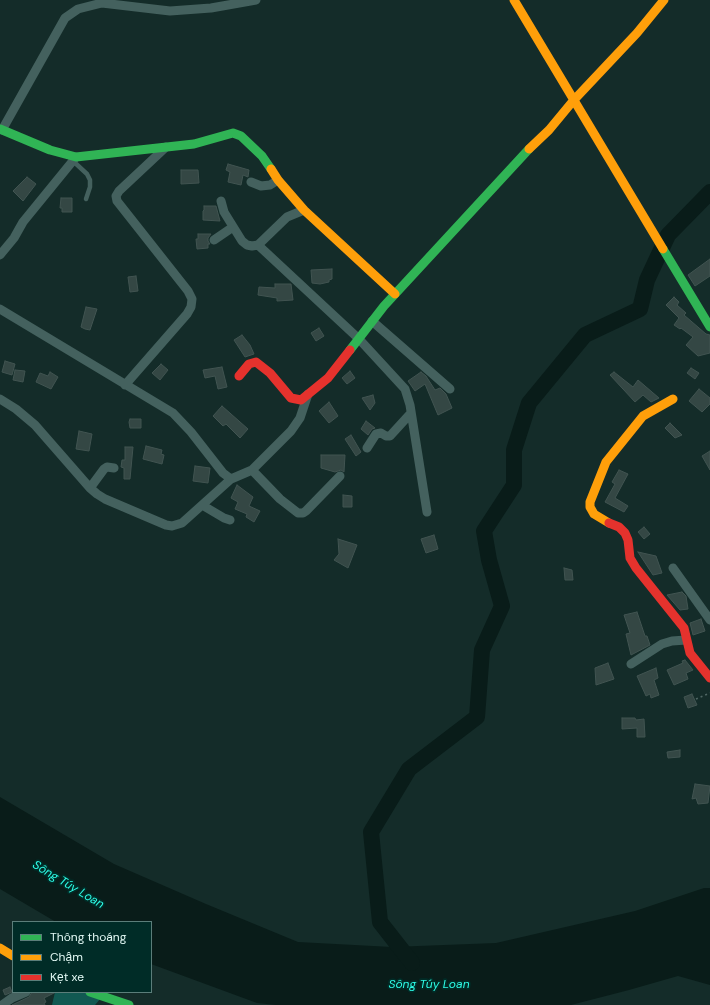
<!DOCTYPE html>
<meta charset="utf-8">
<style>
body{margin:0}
#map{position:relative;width:710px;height:1005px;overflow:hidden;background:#142c29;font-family:"DM Sans",sans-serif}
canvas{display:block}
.legend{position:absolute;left:12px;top:921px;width:140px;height:72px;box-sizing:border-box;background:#002c27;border:1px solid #5b7e7a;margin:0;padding:5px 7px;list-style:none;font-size:12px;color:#e3faf6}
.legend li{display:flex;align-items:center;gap:8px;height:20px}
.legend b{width:20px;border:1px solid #5b7e7a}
</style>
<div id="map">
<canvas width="710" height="1005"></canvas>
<ul class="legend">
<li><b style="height:5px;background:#30b455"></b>Thông thoáng</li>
<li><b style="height:5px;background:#ff9f0a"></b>Chậm</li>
<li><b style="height:5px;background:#e5322d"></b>Kẹt xe</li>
</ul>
</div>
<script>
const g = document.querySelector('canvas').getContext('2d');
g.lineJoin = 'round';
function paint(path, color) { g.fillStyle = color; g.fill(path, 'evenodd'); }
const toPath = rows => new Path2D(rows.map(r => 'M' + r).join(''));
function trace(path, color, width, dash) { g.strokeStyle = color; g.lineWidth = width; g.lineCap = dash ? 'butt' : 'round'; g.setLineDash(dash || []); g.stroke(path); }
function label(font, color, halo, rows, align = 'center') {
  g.font = font + ' "DM Sans",sans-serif'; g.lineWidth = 3.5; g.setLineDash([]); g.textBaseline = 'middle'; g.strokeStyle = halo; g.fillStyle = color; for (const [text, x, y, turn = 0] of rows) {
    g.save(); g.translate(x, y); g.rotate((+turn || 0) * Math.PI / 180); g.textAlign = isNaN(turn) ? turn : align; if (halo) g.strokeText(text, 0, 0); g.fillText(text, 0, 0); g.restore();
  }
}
paint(toPath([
 [55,992,106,992,95,1005,52,1005]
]), '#115952');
paint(toPath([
 [0,797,114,864,206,904,298,942,392,947,496,943,635,911,704,888,710,888,710,985,678,976,629,990,571,1005,276,1005,257,1003,151,964,151,922,56,922,0,889]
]), '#091c19');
trace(toPath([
 [412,963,380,922,371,832,409,769,477,717,482,650,502,606,489,560,484,531,514,485,514,450,529,403,585,335,640,309,647,280,668,235,710,192]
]), '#091c19', 16);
const building = toPath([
 [228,164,249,170,248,177,243,175,241,185,228,182,230,172,226,170,228,164],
 [181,170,198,170,199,183,181,184,181,170],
 [27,177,36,184,23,201,13,191,27,177],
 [61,198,72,198,72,212,62,212,62,208,60,208,61,198],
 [204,206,216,206,220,221,203,220,203,211,204,210,204,206],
 [198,234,211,234,208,238,208,241,210,244,208,244,208,248,197,249,196,239,198,239,198,234],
 [710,259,710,276,695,286,688,275,710,259],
 [332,269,332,279,329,280,329,282,320,284,312,283,311,270,332,269],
 [136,276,138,291,130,292,128,277,136,276],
 [275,284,291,284,293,300,277,301,277,298,258,295,259,287,275,288,275,284],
 [674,297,679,302,677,305,686,313,684,315,706,334,710,335,710,353,698,356,686,345,693,337,681,328,680,329,674,325,679,318,666,305,674,297],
 [86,307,97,309,90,330,85,329,81,327,86,307],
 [319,328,324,336,316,341,311,333,319,328],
 [242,335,250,345,254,354,245,357,234,340,242,335],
 [5,361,15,364,12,375,2,372,5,361],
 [161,364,168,370,160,380,152,373,161,364],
 [222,367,227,387,218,389,215,376,205,378,203,370,222,367],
 [691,368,699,373,695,379,687,373,691,368],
 [15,370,25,371,23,382,13,380,15,370],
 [350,371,355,378,347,384,342,378,350,371],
 [50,372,58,377,51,389,36,382,40,373,48,376,50,372],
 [421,372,426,376,435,390,440,388,446,394,452,408,438,415,425,384,415,391,408,381,421,372],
 [614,372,633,387,638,380,659,398,651,402,643,395,635,402,610,375,614,372],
 [699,389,710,398,710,404,702,412,689,401,699,389],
 [373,395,375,403,370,410,362,398,373,395],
 [329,402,338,416,329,423,319,411,329,402],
 [222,406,248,429,240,438,226,424,223,426,213,416,222,406],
 [130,419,141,419,141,428,130,428,129,422,130,419],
 [366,421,375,428,372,429,368,435,361,429,366,421],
 [670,423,682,435,675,438,665,428,670,423],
 [79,431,92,434,89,451,76,449,79,431],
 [351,435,361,452,356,456,345,439,351,435],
 [146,446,162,450,161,454,164,455,162,464,143,459,146,446],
 [125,447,133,447,130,479,124,479,124,468,121,467,122,460,125,460,125,447],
 [710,451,710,470,702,456,710,451],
 [321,455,345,455,344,472,341,470,335,472,321,468,321,455],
 [195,466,210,468,208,483,193,481,195,466],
 [619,470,628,474,615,498,628,506,624,512,605,502,615,484,612,482,619,470],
 [237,485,253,497,249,506,260,511,254,522,246,517,247,514,235,509,238,502,231,498,237,485],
 [343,495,352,496,352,507,343,507,343,495],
 [644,527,650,534,644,539,638,532,644,527],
 [434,535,438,549,426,553,421,539,434,535],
 [338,539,357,545,348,568,334,560,339,554,338,539],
 [638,552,656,556,662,573,653,575,638,552],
 [564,568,572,570,573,580,565,580,564,568],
 [682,592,686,596,688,609,680,610,667,595,682,592],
 [637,612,645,636,647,636,650,645,631,655,626,634,630,633,624,615,637,612],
 [701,619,705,631,693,635,690,623,701,619],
 [685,660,693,670,686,673,688,679,674,685,667,670,683,663,682,661,685,660],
 [608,663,614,679,596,685,595,668,608,663],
 [656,668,658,678,654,680,659,695,651,698,650,694,646,696,637,676,656,668],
 [692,694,697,705,688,708,684,697,692,694],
 [622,718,635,718,636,720,644,719,645,737,637,737,637,728,622,729,622,718],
 [680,750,680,757,668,758,667,752,680,750],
 [695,784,710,786,708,803,698,804,696,798,692,799,695,784],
 [10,987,12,992,5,995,3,990,10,987],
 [32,992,56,992,44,998,46,1002,44,1003,45,1005,12,1005,29,997,32,992]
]);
paint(building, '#344744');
trace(building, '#415451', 1);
trace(toPath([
 [696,699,710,693]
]), '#506764', 1.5, [2, 3]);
trace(toPath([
 [73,161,87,174,90,180,90,187,86,199]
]), '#44615e', 4.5);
trace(toPath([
 [2,130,65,18,78,9,102,3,170,11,211,8,256,0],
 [251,182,261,186,270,185,278,180],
 [221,201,224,212,242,241,247,245,252,246,258,245,287,217,304,210],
 [214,240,233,227],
 [258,245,359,339,405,389,410,405,427,512],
 [0,255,14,238,23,222,76,157],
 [0,309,173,413,191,432,223,473,231,479,252,470,291,431,300,418,308,394],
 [372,321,450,389],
 [125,385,187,314,191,307,192,299,188,291,117,201,116,196,119,191,166,147],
 [0,399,16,409,35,425,90,488,97,494,105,499,166,525,172,526,182,523,231,479],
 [367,448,376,434,381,433,386,436,390,436,411,413],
 [252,470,280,499,298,513,303,513,306,511,340,476],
 [90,488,104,469,107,467,114,468],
 [202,505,224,518,230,520],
 [673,568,710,620],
 [631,664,662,644,672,641,686,640],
 [2,1005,12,998,26,992]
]), '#44615e', 9);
trace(toPath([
 [0,129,50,150,76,157,194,144,233,133,241,136,262,156,271,169],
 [663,249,710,327],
 [350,350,384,306,529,149],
 [90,992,129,1005]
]), '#30b455', 9);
trace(toPath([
 [514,0,663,249],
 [529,149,549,130,573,101,637,33,664,0],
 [271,169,278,180,304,210,395,294],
 [609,523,594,514,590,507,590,502,606,462,643,416,673,399],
 [0,948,13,956]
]), '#ff9f0a', 9);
trace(toPath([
 [239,376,249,364,256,362,270,373,291,398,301,400,328,378,350,350],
 [609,523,619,527,625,533,628,540,630,558,636,568,684,628,690,653,710,678]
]), '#e5322d', 9);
label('italic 12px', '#2dfbe6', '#002c27', [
 ["Sông Túy Loan",68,885,31],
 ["Sông Túy Loan",429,985]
]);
</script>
